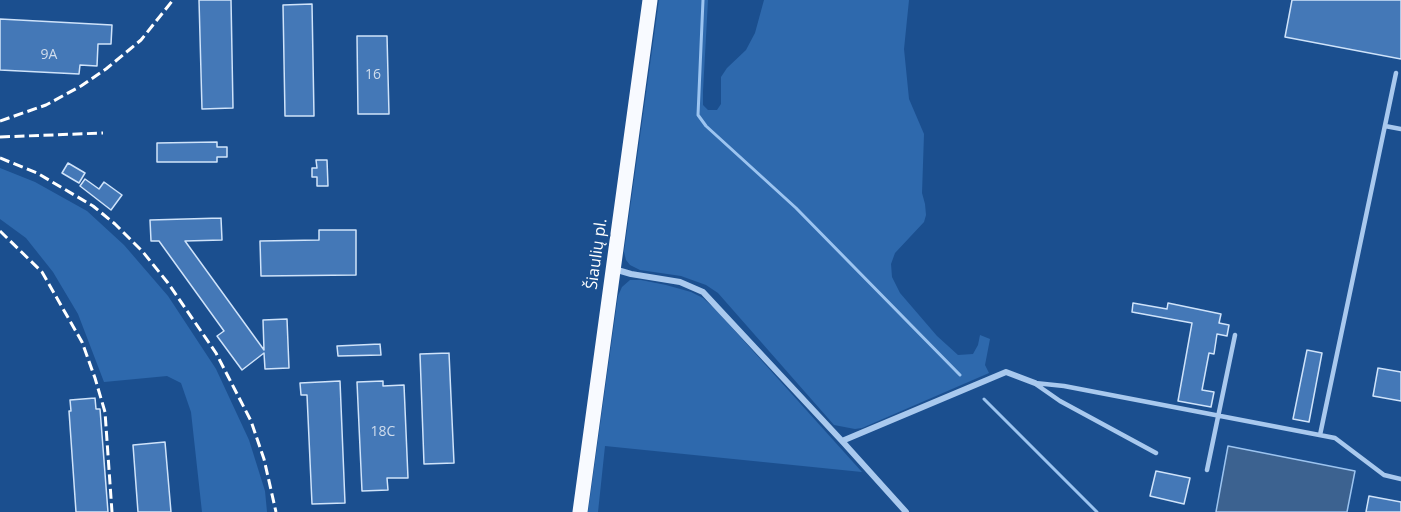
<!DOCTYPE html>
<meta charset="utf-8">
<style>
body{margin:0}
canvas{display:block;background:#1b4f8f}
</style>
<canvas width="1401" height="512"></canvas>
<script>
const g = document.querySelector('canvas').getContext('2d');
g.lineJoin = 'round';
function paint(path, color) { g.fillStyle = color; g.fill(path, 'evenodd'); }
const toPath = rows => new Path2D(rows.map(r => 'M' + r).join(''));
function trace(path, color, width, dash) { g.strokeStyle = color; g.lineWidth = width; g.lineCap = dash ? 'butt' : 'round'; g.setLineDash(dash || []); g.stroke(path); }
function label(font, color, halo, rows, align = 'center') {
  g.font = font + ' "Open Sans",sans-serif'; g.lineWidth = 4.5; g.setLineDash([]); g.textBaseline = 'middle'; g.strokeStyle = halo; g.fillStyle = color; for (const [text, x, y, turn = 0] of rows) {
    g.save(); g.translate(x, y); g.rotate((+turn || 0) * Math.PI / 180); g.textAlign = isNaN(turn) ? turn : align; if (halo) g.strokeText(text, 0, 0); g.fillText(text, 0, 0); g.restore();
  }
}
paint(toPath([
 [659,0,708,0,703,91,703,105,708,110,717,110,721,104,721,77,727,68,746,50,755,33,764,0,909,0,904,49,909,99,924,134,922,193,925,204,926,215,924,222,895,253,891,264,892,277,900,293,937,336,958,355,973,354,978,345,980,335,990,339,985,365,989,373,862,428,855,429,834,425,718,293,706,285,681,276,640,270,630,265,626,260,624,252],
 [0,168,35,182,87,211,124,245,168,296,216,369,249,440,265,491,267,512,202,512,191,412,181,383,167,376,104,382,78,314,53,272,26,238,0,219],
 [630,280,641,280,666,285,691,292,703,298,717,311,862,472,605,446,598,512,588,512,618,296,622,287]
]), '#2e69ad');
const water = toPath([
 [1228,446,1355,471,1347,512,1216,512,1228,446]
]);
paint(water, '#3c6290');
trace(water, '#9cc4f0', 1.5);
trace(toPath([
 [703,0,698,115,706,126,796,208,960,375],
 [984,399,1097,512]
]), '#9cc4f0', 3);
const building = toPath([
 [199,0,231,0,233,108,202,109,199,0],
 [1292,0,1401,0,1401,59,1285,37,1292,0],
 [312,4,314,116,285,116,283,5,312,4],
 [0,19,112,25,111,44,98,44,97,66,80,65,79,74,0,70,0,19],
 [357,36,387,36,389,114,358,114,357,36],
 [217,142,217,147,227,147,227,157,217,157,217,162,157,162,157,143,217,142],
 [316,160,327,160,328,186,317,186,317,177,312,177,312,168,317,168,316,160],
 [68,163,85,173,79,183,62,173,68,163],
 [85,179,99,189,104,182,122,195,111,210,80,186,85,179],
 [221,218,222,240,185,241,264,350,263,320,287,319,289,368,265,369,264,353,242,370,217,336,224,331,159,241,151,241,150,220,221,218],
 [319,230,356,230,356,275,261,276,260,241,319,240,319,230],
 [1133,303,1167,309,1168,303,1221,314,1219,323,1229,325,1227,336,1217,334,1214,354,1209,353,1202,390,1214,392,1211,407,1178,401,1192,323,1132,312,1133,303],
 [380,344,381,355,338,356,337,346,380,344],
 [1307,350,1322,353,1309,422,1293,419,1307,350],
 [449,353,454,463,424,464,420,354,449,353],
 [1378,368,1401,372,1401,401,1373,396,1378,368],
 [340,381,345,503,312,504,307,395,301,395,300,383,340,381],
 [383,381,383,386,404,385,408,478,387,478,388,490,362,491,357,382,383,381],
 [95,398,96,409,100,409,108,512,76,512,69,411,71,411,70,400,95,398],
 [165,442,171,512,138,512,133,445,165,442],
 [1156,471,1190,478,1184,504,1150,496,1156,471],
 [1369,496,1401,502,1401,512,1366,512,1369,496]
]);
paint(building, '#4478b7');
trace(building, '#cfe3fa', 1.5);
trace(toPath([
 [1385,126,1401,129],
 [1035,383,1064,386,1335,438,1384,475,1401,479],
 [1037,385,1060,401,1156,453],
 [1320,435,1396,73],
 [1207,470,1235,335]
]), '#a9c9ee', 4.5);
trace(toPath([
 [614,269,631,274,680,282,703,292,842,441,906,512],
 [842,441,1006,372,1035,383]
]), '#a9c9ee', 6);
trace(toPath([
 [580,512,650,0]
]), '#f8faff', 15);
trace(toPath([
 [0,121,46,105,81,86,106,69,141,40,173,0],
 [0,137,103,133],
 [0,158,37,173,93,206,115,224,143,252,168,283,216,353,251,421,264,459,276,512],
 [0,231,42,272,82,342,95,378,105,412,112,512]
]), '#fff', 3, [10, 4.5]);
label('14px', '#d0dded', null, [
 ["9A",49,55],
 ["16",373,75],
 ["18C",383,432]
]);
label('16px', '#fff', '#1b4f8f', [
 ["Šiaulių pl.",597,254,-82]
]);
</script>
